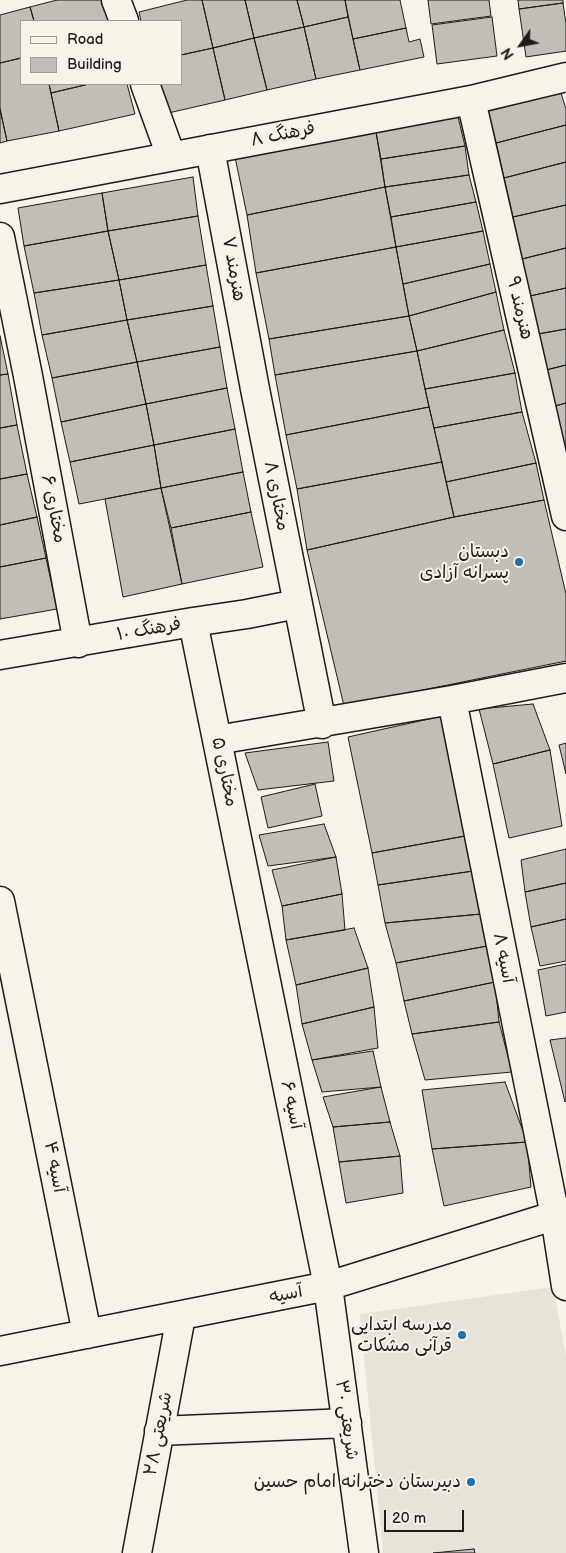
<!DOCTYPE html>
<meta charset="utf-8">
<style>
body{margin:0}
#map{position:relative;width:566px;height:1553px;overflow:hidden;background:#f7f3e8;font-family:"Balsamiq Sans",sans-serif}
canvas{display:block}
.legend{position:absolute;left:20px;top:20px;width:162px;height:65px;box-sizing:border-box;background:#f7f3e8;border:1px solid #9f9d96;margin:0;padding:6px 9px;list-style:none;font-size:15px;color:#1c1c1c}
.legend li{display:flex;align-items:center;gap:10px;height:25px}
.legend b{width:25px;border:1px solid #9f9d96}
.north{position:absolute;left:496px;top:20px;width:50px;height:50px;-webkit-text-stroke:4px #f7f3e8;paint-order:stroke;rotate:237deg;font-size:14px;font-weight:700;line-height:20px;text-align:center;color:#1c1c1c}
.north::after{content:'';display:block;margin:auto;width:18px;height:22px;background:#1c1c1c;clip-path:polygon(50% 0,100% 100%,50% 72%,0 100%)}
.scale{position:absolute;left:384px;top:1510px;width:80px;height:22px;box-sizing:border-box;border:2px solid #1c1c1c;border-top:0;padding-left:6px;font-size:15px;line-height:18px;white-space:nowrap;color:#1c1c1c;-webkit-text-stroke:4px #f7f3e8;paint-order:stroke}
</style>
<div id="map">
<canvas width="566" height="1553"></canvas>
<ul class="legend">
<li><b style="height:6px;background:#f7f3e8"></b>Road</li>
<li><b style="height:14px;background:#c0beb5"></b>Building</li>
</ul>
<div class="north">N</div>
<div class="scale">20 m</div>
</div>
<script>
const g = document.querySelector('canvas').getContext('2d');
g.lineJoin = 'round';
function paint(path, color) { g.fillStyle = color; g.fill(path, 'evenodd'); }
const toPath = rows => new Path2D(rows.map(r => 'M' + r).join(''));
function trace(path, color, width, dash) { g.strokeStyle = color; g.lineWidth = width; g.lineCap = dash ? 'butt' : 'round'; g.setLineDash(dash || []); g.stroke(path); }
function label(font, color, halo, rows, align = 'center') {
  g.font = font + ' "Balsamiq Sans","Playpen Sans Arabic",sans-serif'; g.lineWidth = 4; g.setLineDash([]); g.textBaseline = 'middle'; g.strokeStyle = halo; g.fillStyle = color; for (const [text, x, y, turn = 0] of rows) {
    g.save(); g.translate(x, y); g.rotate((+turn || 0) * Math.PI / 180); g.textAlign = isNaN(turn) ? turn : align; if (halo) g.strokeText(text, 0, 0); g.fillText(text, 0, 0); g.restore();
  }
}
paint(toPath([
 [553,1287,566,1357,566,1553,383,1553,360,1314]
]), '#e6e3d9');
const building = toPath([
 [57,0,105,0,110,21,34,21,30,7,57,0],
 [187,0,202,0,213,48,181,55,181,21,141,21,139,12,187,0],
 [202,0,245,0,254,38,213,48,202,0],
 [245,0,297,0,304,27,254,38,245,0],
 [297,0,345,0,348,17,304,27,297,0],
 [345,0,400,0,406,28,353,39,345,0],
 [428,0,489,0,491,16,431,24,428,0],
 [518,0,563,0,563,3,519,9,518,0],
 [563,3,566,24,566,51,526,57,519,9,563,3],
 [30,7,34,21,21,21,21,58,0,63,0,15,30,7],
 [348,17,360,70,316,79,304,27,348,17],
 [492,17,497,56,437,64,432,25,492,17],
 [304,27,316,79,267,90,254,38,304,27],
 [406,28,409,42,420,39,424,57,360,70,353,39,406,28],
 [254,38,267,90,225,100,213,48,254,38],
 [213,48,225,100,164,114,156,84,181,84,181,55,213,48],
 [21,58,21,84,49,84,59,131,7,141,0,109,0,63,21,58],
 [49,84,89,84,51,93,49,84],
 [89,84,127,84,135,114,59,131,51,93,89,84],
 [561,93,566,109,566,125,496,143,488,111,561,93],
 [0,109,7,141,0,143,0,109],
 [458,117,465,146,381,159,376,132,458,117],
 [566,125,566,162,504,178,496,143,566,125],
 [376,132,385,187,247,215,235,157,376,132],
 [465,146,469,175,385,187,381,159,465,146],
 [566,162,566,205,513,217,504,178,566,162],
 [469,175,476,202,391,217,385,187,469,175],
 [193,177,198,216,108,231,102,193,193,177],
 [385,187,396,247,256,273,247,215,385,187],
 [102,193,108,231,24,246,18,208,102,193],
 [476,202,483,231,396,247,391,217,476,202],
 [566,205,566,248,522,259,513,217,566,205],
 [198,216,206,265,119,280,108,231,198,216],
 [108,231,119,280,34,293,24,246,108,231],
 [483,231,490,264,403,284,396,247,483,231],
 [396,247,409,316,269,339,256,273,396,247],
 [566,248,566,288,530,296,522,259,566,248],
 [490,264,496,292,409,316,403,284,490,264],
 [206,265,213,306,127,320,119,280,206,265],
 [119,280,127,320,42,335,34,293,119,280],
 [566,288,566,329,538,334,530,296,566,288],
 [496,292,504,330,417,351,409,316,496,292],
 [213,306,220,347,137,362,127,320,213,306],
 [409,316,417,351,275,375,269,339,409,316],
 [127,320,137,362,52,378,42,335,127,320],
 [566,329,566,365,546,370,538,334,566,329],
 [504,330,515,373,425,389,417,351,504,330],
 [0,336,8,374,0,375,0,336],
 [220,347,227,388,146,404,137,362,220,347],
 [417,351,429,407,286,435,275,375,417,351],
 [137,362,146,404,61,422,52,378,137,362],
 [566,365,566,403,555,406,546,370,566,365],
 [515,373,522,412,434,428,425,389,515,373],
 [8,374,17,425,0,428,0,375,8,374],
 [227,388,235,429,154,445,146,404,227,388],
 [566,403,566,446,565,447,555,406,566,403],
 [146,404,154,445,70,462,61,422,146,404],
 [429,407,442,462,297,489,286,435,429,407],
 [522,412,536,463,446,482,434,428,522,412],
 [17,425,27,474,0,479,0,428,17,425],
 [235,429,243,472,161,488,154,445,235,429],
 [154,445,161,488,79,504,70,462,154,445],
 [442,462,454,517,307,550,297,489,442,462],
 [536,463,544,500,454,517,446,482,536,463],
 [243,472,251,512,171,528,161,488,243,472],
 [27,474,37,517,0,525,0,479,27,474],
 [161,488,182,584,123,597,105,499,161,488],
 [544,500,566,594,566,661,344,706,307,550,454,517,544,500],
 [251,512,263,567,182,584,171,528,251,512],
 [37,517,46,558,0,567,0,525,37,517],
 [46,558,57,609,0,619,0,567,46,558],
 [533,704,550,750,493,764,479,709,533,704],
 [442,716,465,836,372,853,348,737,442,716],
 [328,742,334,781,258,790,245,753,328,742],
 [566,743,566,774,559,745,566,743],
 [550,750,562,826,509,838,493,764,550,750],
 [315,784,322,816,268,828,261,797,315,784],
 [324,824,336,857,268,866,259,835,324,824],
 [465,836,473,871,378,885,372,853,465,836],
 [566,849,566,883,525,892,521,860,566,849],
 [336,857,342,894,282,906,272,870,336,857],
 [473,871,481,914,385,923,378,885,473,871],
 [566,883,566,919,531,927,525,892,566,883],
 [342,894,345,930,286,940,282,906,342,894],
 [481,914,487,946,396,963,385,923,481,914],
 [566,919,566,961,540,966,531,927,566,919],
 [354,928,368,968,296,985,286,940,354,928],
 [487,946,495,982,404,1001,396,963,487,946],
 [566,964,566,1012,546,1016,538,970,566,964],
 [368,968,374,1007,302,1024,296,985,368,968],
 [495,982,499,1022,412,1034,404,1001,495,982],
 [374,1007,378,1048,312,1060,302,1024,374,1007],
 [499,1022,512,1072,425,1080,412,1034,499,1022],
 [566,1038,566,1101,565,1102,550,1040,566,1038],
 [373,1051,381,1087,322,1092,312,1060,373,1051],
 [505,1082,527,1142,432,1149,422,1090,505,1082],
 [381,1087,390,1122,333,1127,323,1097,381,1087],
 [390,1122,400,1156,339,1162,333,1127,390,1122],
 [527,1142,531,1187,444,1206,432,1149,527,1142],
 [400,1156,403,1193,346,1203,339,1162,400,1156],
 [474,1549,475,1553,433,1553,474,1549]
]);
paint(building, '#c0beb5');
trace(building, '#1c1c1c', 1);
const street = toPath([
 [116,0,124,21],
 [145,84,171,156],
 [471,100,566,516],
 [210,149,255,389,322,724],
 [0,189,471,100,566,77],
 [0,237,28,376,78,643],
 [193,622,328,1286,364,1553],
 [0,655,193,622,247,614,297,604],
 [452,700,555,1216,566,1286],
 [217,740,452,700,566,678],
 [0,901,87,1334],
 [0,1351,328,1286,566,1212],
 [159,1431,347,1423],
 [137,1553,181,1316]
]);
trace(street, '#1c1c1c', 31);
trace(street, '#f7f3e8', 28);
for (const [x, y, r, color] of [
 [519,562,5,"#1f6fb2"],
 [462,1335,5,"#1f6fb2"],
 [471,1482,5,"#1f6fb2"]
]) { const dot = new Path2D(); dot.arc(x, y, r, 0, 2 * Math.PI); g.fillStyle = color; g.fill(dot); trace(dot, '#f7f3e8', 2); }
label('18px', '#1c1c1c', '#f7f3e8', [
 ["فرهنگ ۸",283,135,-11],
 ["هنرمند ۷",233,269,80],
 ["هنرمند ۹",519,308,77],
 ["مختاری ۸",276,496,79],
 ["مختاری ۶",53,509,79],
 ["فرهنگ ۱۰",149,630,-10],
 ["مختاری ۵",224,772,78],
 ["آسیه ۸",503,958,79],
 ["آسیه ۶",291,1105,78],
 ["آسیه ۴",54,1167,79],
 ["آسیه",286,1295,-11],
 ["شریعتی ۳۰",346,1420,82],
 ["شریعتی ۲۸",159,1434,-79]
]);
label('18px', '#1c1c1c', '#f7f3e8', [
 ["دبستان",509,552],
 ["پسرانه آزادی",509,573],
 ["مدرسه ابتدایی",452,1325],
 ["قرآنی مشکات",452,1346],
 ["دبیرستان دخترانه امام حسین",461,1482]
], 'right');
</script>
